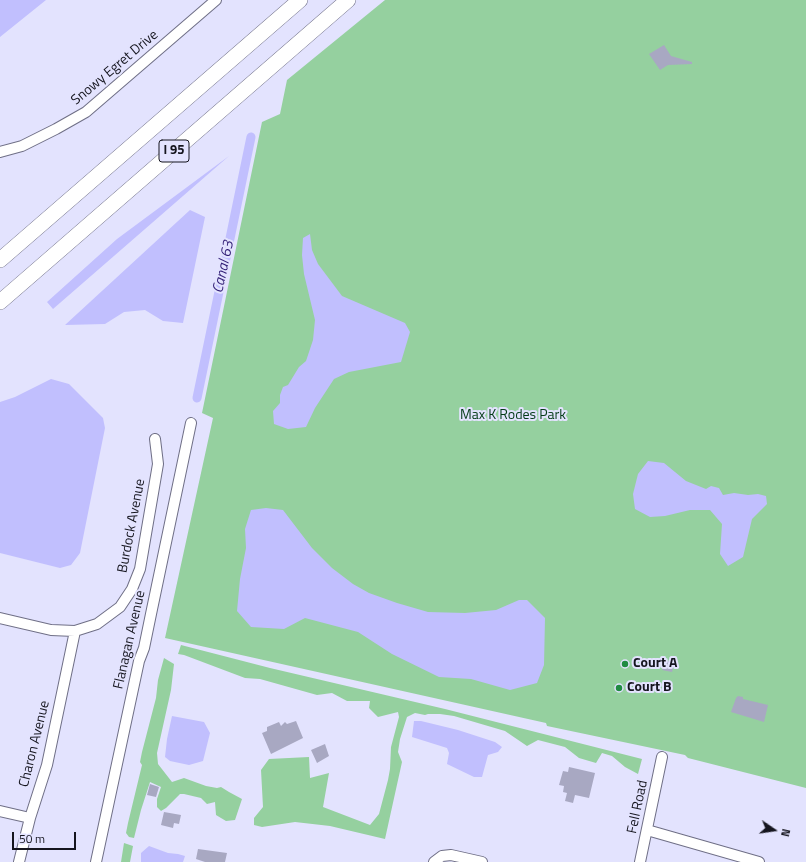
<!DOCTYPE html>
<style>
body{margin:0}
#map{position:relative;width:806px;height:862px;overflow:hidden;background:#e3e3fe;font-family:"Titillium Web",sans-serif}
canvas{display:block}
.north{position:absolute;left:754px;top:810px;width:40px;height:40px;-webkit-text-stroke:3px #e3e3fe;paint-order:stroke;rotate:103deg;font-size:11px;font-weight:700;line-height:16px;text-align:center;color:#15151e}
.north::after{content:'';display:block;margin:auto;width:14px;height:18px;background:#15151e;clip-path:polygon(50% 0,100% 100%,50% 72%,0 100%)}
.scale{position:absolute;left:12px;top:832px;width:64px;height:18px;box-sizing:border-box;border:2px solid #15151e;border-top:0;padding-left:5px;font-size:12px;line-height:14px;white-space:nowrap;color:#15151e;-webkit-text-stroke:3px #e3e3fe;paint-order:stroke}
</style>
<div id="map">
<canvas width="806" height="862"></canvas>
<div class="north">N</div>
<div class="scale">50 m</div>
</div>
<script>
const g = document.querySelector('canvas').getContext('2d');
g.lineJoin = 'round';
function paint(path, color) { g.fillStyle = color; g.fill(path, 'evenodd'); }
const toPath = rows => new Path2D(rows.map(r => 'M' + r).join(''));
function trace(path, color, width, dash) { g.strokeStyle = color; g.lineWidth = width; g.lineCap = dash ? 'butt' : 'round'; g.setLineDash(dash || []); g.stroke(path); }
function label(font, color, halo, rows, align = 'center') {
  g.font = font + ' "Titillium Web",sans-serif'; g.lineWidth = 4; g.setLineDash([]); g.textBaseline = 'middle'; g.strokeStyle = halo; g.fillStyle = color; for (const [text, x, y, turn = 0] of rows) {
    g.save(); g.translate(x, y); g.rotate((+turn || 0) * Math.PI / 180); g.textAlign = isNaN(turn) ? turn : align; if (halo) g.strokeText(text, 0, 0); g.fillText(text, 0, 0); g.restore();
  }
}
paint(toPath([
 [385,0,806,0,806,788,688,758,685,755,547,726,546,723,165,638,213,418,202,413,262,122,280,114,287,80],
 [181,645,270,668,445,709,642,759,638,774,625,767,612,756,602,753,596,763,579,758,565,747,538,740,527,746,505,731,454,716,440,714,428,714,425,715,415,713,407,717,400,739,398,752,402,762,385,839,330,826,295,822,262,827,254,825,254,818,263,807,261,770,269,759,309,757,310,778,329,773,323,807,370,825,379,814,388,780,390,769,391,747,399,717,398,712,378,717,369,708,370,701,347,701,332,693,317,695,260,679,245,678,184,655,178,654],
 [164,658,174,664,171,690,157,753,158,764,172,782,184,778,206,786,217,788,221,787,229,792,242,799,235,820,226,821,216,815,215,802,207,804,201,798,184,794,180,794,166,808,161,811,157,807,157,799,161,787,150,782,141,810,134,838,129,837,126,833,128,823,142,765,140,762,142,752,156,698,158,680],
 [124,843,133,846,130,862,121,862]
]), '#95d09f');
paint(toPath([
 [0,0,46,0,0,37],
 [229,156,53,309,47,302,117,239],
 [190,210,205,217,183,323,163,321,145,310,124,312,105,324,65,325],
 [310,234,312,250,318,264,342,296,405,323,410,332,401,362,349,372,334,379,315,408,306,427,288,429,274,424,273,411,280,403,280,395,283,387,288,385,299,367,306,361,313,340,315,320,304,274,302,255,303,238],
 [51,379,69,384,103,418,105,428,80,553,71,565,60,568,0,553,0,402,15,397],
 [648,461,664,463,686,481,706,489,711,486,719,488,723,495,734,493,748,495,758,494,766,496,767,504,752,519,743,557,728,566,720,554,722,524,710,510,690,510,665,516,650,517,635,509,633,494,638,474],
 [266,508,283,510,312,548,332,568,353,584,369,593,397,603,428,612,465,613,496,610,519,600,527,600,545,618,544,665,537,683,510,690,471,679,439,677,392,654,358,632,305,618,284,629,251,627,237,611,240,579,246,548,245,529,251,510],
 [172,716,204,722,210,733,203,761,189,765,170,761,165,757,167,739],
 [414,721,421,721,458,730,495,742,502,747,498,752,488,755,482,777,474,777,447,764,449,753,447,748,412,737],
 [149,846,168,853,178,854,185,856,183,862,141,862,141,853]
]), '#c1bffe');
trace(toPath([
 [197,398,251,137]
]), '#c1bffe', 9);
paint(toPath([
 [664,45,671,56,692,62,692,64,668,65,660,70,649,54],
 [664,660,675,662,672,672,662,670],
 [738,696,743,697,743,699,768,705,764,722,731,712,736,698],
 [296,721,303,738,271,754,262,733,267,731,267,727,279,722,281,726,285,722,287,724],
 [325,744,329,756,317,763,311,750],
 [569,767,595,773,589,798,575,795,573,803,565,801,567,793,563,792,564,786,559,785,563,771,568,772],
 [150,784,159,787,156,797,147,795],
 [164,812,181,815,179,824,174,823,173,828,161,825],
 [198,849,227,853,225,862,205,862,196,859]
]), '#a8a8c2');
const minor = toPath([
 [0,152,22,146,56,129,86,112,216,0],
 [0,618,51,630,75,631,97,624,120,607,132,589,140,569,158,464,155,439],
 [0,811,30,818],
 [647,830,759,862],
 [19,862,30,818,47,765,75,631],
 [96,862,139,661,144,648,151,614,191,423],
 [434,862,442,856,451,855,482,862],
 [640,862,662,757]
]);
const highway = toPath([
 [0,260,300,0],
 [0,302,348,0]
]);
trace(minor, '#6f6f86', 12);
trace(highway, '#6f6f86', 16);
trace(minor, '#fff', 10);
trace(highway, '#fff', 15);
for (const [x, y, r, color] of [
 [625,664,4,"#208b42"],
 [619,688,4,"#208b42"]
]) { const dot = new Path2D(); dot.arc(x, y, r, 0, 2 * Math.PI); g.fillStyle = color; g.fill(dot); trace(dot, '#e3e3fe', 1.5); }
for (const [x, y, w] of [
 [174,151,30]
]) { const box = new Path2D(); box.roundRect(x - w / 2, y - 11, w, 22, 3); g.fillStyle = '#e3e3fe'; g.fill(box); trace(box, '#15151e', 1); }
label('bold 13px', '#15151e', null, [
 ["I 95",174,151]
]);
label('14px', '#15151e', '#e3e3fe', [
 ["Snowy Egret Drive",115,68,-40],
 ["Burdock Avenue",132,526,-79],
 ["Flanagan Avenue",130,640,-77],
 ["Charon Avenue",35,744,-76],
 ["Fell Road",638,807,-78]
]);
label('14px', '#033b16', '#e3e3fe', [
 ["Max K Rodes Park",513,416]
]);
label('bold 14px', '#15151e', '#e3e3fe', [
 ["Court A",633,664],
 ["Court B",627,688]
], 'left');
label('italic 15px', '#311e76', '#e3e3fe', [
 ["Canal 63",224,267,-78]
]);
</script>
